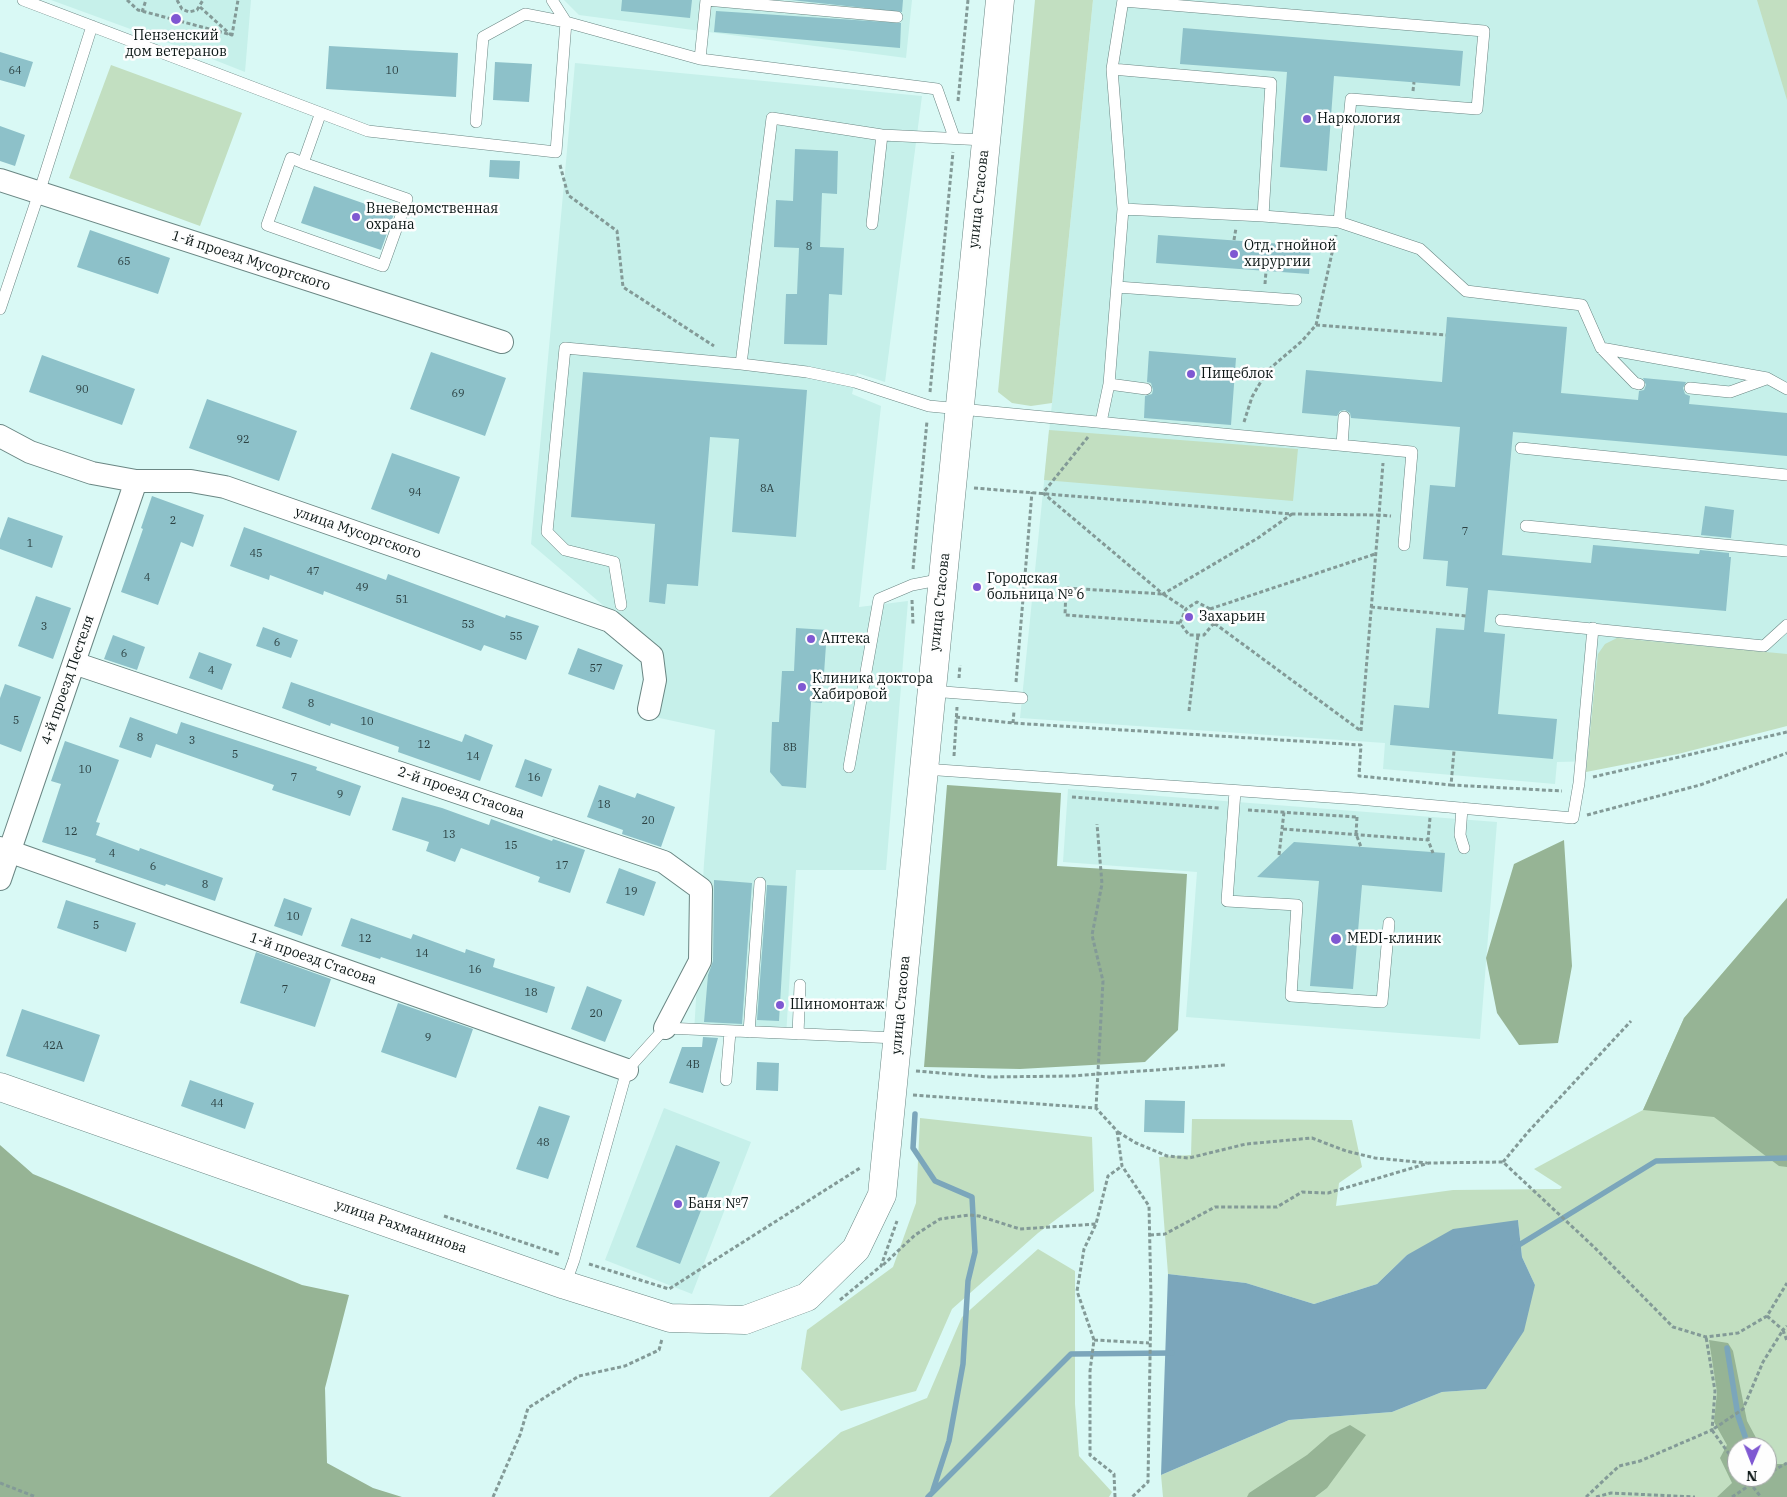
<!DOCTYPE html>
<meta charset="utf-8">
<style>
body{margin:0}
#map{position:relative;width:1787px;height:1497px;overflow:hidden;background:#d9f9f5;font-family:"IBM Plex Serif",serif}
canvas{display:block}
.north{position:absolute;left:1727px;top:1437px;width:50px;height:50px;box-sizing:border-box;background:#fefefe;border:1px solid #9da1a1;border-radius:50%;rotate:181deg;font-size:14px;font-weight:700;line-height:20px;text-align:center;color:#0b1615}
.north::after{content:'';display:block;margin:auto;width:18px;height:22px;background:#7f58d2;clip-path:polygon(50% 0,100% 100%,50% 72%,0 100%)}
</style>
<div id="map">
<canvas width="1787" height="1497"></canvas>
<div class="north">N</div>
</div>
<script>
const g = document.querySelector('canvas').getContext('2d');
g.lineJoin = 'round';
function paint(path, color) { g.fillStyle = color; g.fill(path, 'evenodd'); }
const toPath = rows => new Path2D(rows.map(r => 'M' + r).join(''));
function trace(path, color, width, dash) { g.strokeStyle = color; g.lineWidth = width; g.lineCap = dash ? 'butt' : 'round'; g.setLineDash(dash || []); g.stroke(path); }
function label(font, color, halo, rows, align = 'center') {
  g.font = font + ' "IBM Plex Serif",serif'; g.lineWidth = 5; g.setLineDash([]); g.textBaseline = 'middle'; g.strokeStyle = halo; g.fillStyle = color; for (const [text, x, y, turn = 0] of rows) {
    g.save(); g.translate(x, y); g.rotate((+turn || 0) * Math.PI / 180); g.textAlign = isNaN(turn) ? turn : align; if (halo) g.strokeText(text, 0, 0); g.fillText(text, 0, 0); g.restore();
  }
}
paint(toPath([
 [51,0,251,0,245,72,207,57],
 [564,0,912,0,906,58,579,15],
 [1093,0,1787,0,1787,713,1599,761,1557,762,1555,784,1383,769,1385,743,1020,718],
 [575,63,922,96,885,382,857,373,852,394,881,406,859,607,908,601,886,870,796,870,786,1037,694,1033,704,863,715,730,655,717,664,657,531,544],
 [1068,789,1497,822,1480,1039,1186,1017,1197,872,1063,862],
 [664,1108,751,1142,692,1294,605,1260]
]), '#c6f0ea');
paint(toPath([
 [1035,0,1093,0,1052,403,1031,406,1012,403,998,392],
 [1757,0,1787,0,1787,100],
 [111,65,242,113,200,226,69,178],
 [1049,430,1298,449,1293,501,1044,480],
 [1617,638,1787,654,1787,726,1678,754,1586,772,1598,654,1605,644],
 [1787,898,1787,1497,1163,1497,1161,1475,1289,1420,1392,1412,1442,1392,1486,1389,1535,1285,1522,1257,1518,1220,1407,1255,1377,1284,1314,1304,1246,1283,1168,1274,1159,1157,1191,1155,1192,1119,1352,1120,1362,1167,1339,1183,1336,1206,1453,1190,1560,1189,1562,1187,1534,1169,1643,1110,1684,1018],
 [1737,1447,1767,1447,1767,1477,1737,1477],
 [920,1118,1092,1137,1094,1191,1038,1233,952,1309,916,1391,841,1411,801,1369,807,1330,893,1267,916,1203],
 [1038,1249,1075,1271,1075,1404,1079,1456,1112,1492,1109,1497,769,1497,841,1432,927,1398,962,1317]
]), '#c2dfc1');
paint(toPath([
 [947,785,1061,793,1057,866,1187,874,1178,1030,1145,1062,1020,1069,924,1067],
 [1564,840,1572,966,1558,1043,1519,1045,1497,1013,1486,958,1514,864],
 [1787,898,1787,1167,1779,1166,1714,1117,1643,1110,1684,1018],
 [0,1145,33,1174,302,1285,349,1295,325,1388,327,1463,373,1488,402,1497,0,1497],
 [1709,1340,1728,1343,1733,1351,1747,1421,1761,1447,1737,1447,1737,1477,1767,1477,1767,1457,1771,1464,1787,1464,1787,1497,1717,1497,1732,1483,1720,1458,1727,1445,1714,1422,1717,1392],
 [1350,1425,1366,1435,1327,1488,1315,1497,1247,1497,1249,1493,1307,1455,1330,1435]
]), '#96b495');
paint(toPath([
 [1518,1220,1522,1257,1535,1285,1524,1331,1486,1389,1442,1392,1392,1412,1289,1420,1161,1475,1168,1274,1246,1283,1314,1304,1377,1284,1407,1255,1453,1229]
]), '#7ba6bb');
trace(toPath([
 [915,1114,913,1148,935,1181,972,1197,975,1252,968,1281,963,1364,949,1441,933,1490],
 [1514,1248,1656,1161,1787,1158],
 [1727,1348,1738,1416,1746,1439],
 [928,1497,1071,1354,1172,1353]
]), '#7ba6bb', 5.5);
paint(toPath([
 [622,0,692,0,690,18,621,11],
 [791,0,903,0,902,12],
 [716,11,901,23,900,48,714,32],
 [1183,28,1463,51,1460,86,1334,76,1327,171,1280,167,1287,72,1180,64],
 [329,46,458,53,456,97,326,89],
 [0,52,33,62,25,87,0,80],
 [495,62,532,64,529,102,493,100],
 [0,126,25,135,15,166,0,161],
 [795,149,838,151,837,194,822,193,820,247,844,248,842,295,829,294,827,345,784,344,786,294,797,294,799,248,774,247,776,200,793,201],
 [490,160,520,161,519,179,489,177],
 [314,186,394,214,381,250,301,223],
 [90,230,170,258,158,294,77,267],
 [1158,235,1311,246,1309,274,1156,263],
 [1447,317,1567,327,1561,393,1638,400,1639,391,1644,390,1646,385,1643,378,1686,382,1683,388,1685,394,1690,396,1689,404,1787,413,1787,456,1513,432,1502,555,1591,563,1593,545,1699,554,1700,550,1729,553,1729,557,1731,557,1726,611,1488,590,1484,632,1505,634,1498,714,1557,719,1553,759,1390,745,1394,705,1429,708,1436,628,1464,630,1468,588,1446,586,1448,561,1423,559,1430,485,1455,487,1460,427,1351,418,1350,413,1345,410,1340,411,1337,416,1302,413,1306,370,1442,382],
 [1149,351,1236,358,1231,425,1144,418,1145,396,1152,394,1153,390,1151,383,1147,382],
 [431,352,506,378,485,436,410,409],
 [42,355,135,389,122,425,29,392],
 [583,372,807,390,796,537,732,532,739,439,710,437,698,586,667,584,665,604,649,602,655,524,571,517],
 [207,399,297,431,279,481,189,448],
 [392,453,460,477,439,534,371,509],
 [152,496,204,515,193,547,181,542,158,605,121,592,143,529,141,528],
 [1705,506,1734,510,1731,538,1701,535],
 [8,517,63,536,52,568,0,549,0,539],
 [244,527,386,580,388,574,505,618,506,615,539,626,526,660,484,645,481,651,324,591,323,595,270,575,269,580,230,566],
 [36,596,71,608,53,659,18,646],
 [263,627,298,640,291,658,256,646],
 [796,628,827,630,822,703,811,702,806,788,782,786,770,772,772,722,779,722,782,671,794,671],
 [113,635,145,647,137,670,104,659],
 [578,648,623,665,614,690,568,674],
 [199,652,232,664,222,690,189,678],
 [291,682,462,742,465,734,493,745,480,781,398,752,399,747,331,723,330,726,282,708],
 [5,684,41,697,21,752,0,744,0,698],
 [130,717,177,734,181,722,317,767,316,770,361,786,350,816,272,790,274,785,156,744,151,758,119,747],
 [65,741,119,760,96,822,100,823,96,835,139,851,140,848,223,878,215,901,166,884,165,886,95,862,96,859,42,842,61,784,51,781],
 [525,759,552,769,542,797,515,787],
 [599,785,635,798,637,793,675,807,661,847,622,834,623,830,587,817],
 [402,797,442,808,489,825,491,819,552,841,553,839,585,850,570,893,538,882,540,877,461,848,455,862,426,851,429,842,392,830],
 [1294,842,1445,853,1442,892,1362,885,1353,989,1310,986,1319,881,1257,877],
 [619,868,656,882,644,916,606,903],
 [714,880,752,883,742,1024,704,1022,708,975,713,961],
 [767,885,787,886,779,1021,757,1020],
 [284,898,312,908,302,936,274,926],
 [66,900,136,923,126,952,57,928],
 [351,918,411,939,413,934,465,953,466,949,495,959,493,967,555,987,547,1013,381,957,380,959,341,946],
 [256,952,331,979,315,1027,240,1003],
 [587,986,622,1000,605,1042,571,1029],
 [398,1003,473,1029,456,1078,381,1052],
 [22,1009,100,1035,84,1082,6,1056],
 [703,1037,718,1038,703,1093,669,1083,682,1047,702,1047],
 [757,1062,779,1063,778,1091,756,1090],
 [190,1080,254,1103,245,1129,181,1106],
 [1145,1100,1185,1101,1184,1133,1144,1132],
 [539,1106,570,1116,548,1179,516,1169],
 [676,1145,720,1162,680,1264,636,1247]
]), '#8dc1c9');
const lane = toPath([
 [23,0,368,131,556,152,566,22,525,14,483,37,476,122],
 [552,0,566,22,700,59,937,89,954,137],
 [1123,1,1484,31,1477,109,1351,99,1339,222],
 [700,59,706,0,897,17],
 [1112,69,1271,83,1263,216],
 [985,140,882,135,772,118,741,364,807,372,855,382,929,406,1412,452,1404,545],
 [303,163,291,158,267,225,383,266,407,199,303,163,320,115],
 [1123,209,1263,216,1339,222,1420,249,1466,291,1582,305,1601,348,1767,378,1787,389],
 [872,224,882,135],
 [1117,287,1296,300],
 [0,309,39,193,92,26],
 [1601,348,1635,383,1639,384],
 [1109,384,1146,389],
 [1690,388,1730,392,1766,379],
 [1101,422,1109,384,1123,209,1112,69,1123,0],
 [1342,445,1344,417],
 [1521,448,1787,475],
 [1526,526,1787,551],
 [621,605,614,562,565,550,547,532,565,348,741,364],
 [1501,620,1764,646,1787,625],
 [931,691,1022,698],
 [849,767,879,599,912,585,943,579],
 [924,769,1358,799,1573,818,1579,783,1593,628],
 [1235,791,1227,901,1297,905,1291,996,1382,1002,1389,923],
 [1462,808,1460,835,1464,848],
 [749,1032,760,883],
 [798,1034,800,985],
 [726,1080,730,1032],
 [565,1285,574,1260,627,1070,665,1028,897,1038]
]);
const street = toPath([
 [0,180,502,342],
 [0,436,30,452,92,473,136,481,191,481,225,487,610,621,652,656,655,680,649,709],
 [74,663,664,862,701,889,700,961,665,1028],
 [0,848,627,1070],
 [0,879,136,481]
]);
const primary = toPath([
 [0,1087,565,1285,670,1318,745,1320,807,1297,856,1249,882,1195,1000,0]
]);
trace(lane, '#6a8683', 12);
trace(street, '#6a8683', 24);
trace(primary, '#6a8683', 29);
trace(toPath([
 [127,0,138,10,232,35,238,0],
 [177,0,182,9,189,12,197,10,203,0],
 [200,7,231,35],
 [142,12,146,0],
 [1413,91,1414,82],
 [958,101,968,0],
 [560,165,568,195,617,231,623,287,714,346],
 [1234,240,1236,228],
 [1265,284,1266,271],
 [1316,325,1446,335],
 [930,392,953,152],
 [1244,422,1252,397,1267,371,1302,341,1316,325,1336,235],
 [1088,437,1043,493,1163,594,1258,538,1292,514],
 [974,488,1292,514,1379,515,1383,463],
 [913,569,927,421],
 [912,600,913,624],
 [1371,607,1466,616],
 [1210,609,1375,554],
 [1180,623,1065,615,1066,588,1163,594,1186,609],
 [1214,623,1204,635,1189,635,1180,623,1186,609,1197,602,1210,609,1214,623,1361,731],
 [959,678,960,665],
 [1016,682,1032,492],
 [1189,711,1198,635],
 [956,717,1013,723,1361,745,1359,776,1451,785,1454,751],
 [1013,723,1014,711],
 [1361,731,1379,515,1391,516],
 [954,756,957,707],
 [1593,777,1787,732],
 [1451,785,1562,791],
 [1072,797,1219,808],
 [1248,810,1357,817],
 [1587,815,1700,785,1787,753],
 [1357,817,1356,834,1361,847],
 [1430,818,1428,840,1433,853],
 [1283,829,1428,840],
 [1279,855,1284,812],
 [916,1071,989,1077,1071,1076,1226,1065],
 [913,1095,1096,1108,1117,1131,1122,1166,1149,1206,1151,1298,1148,1482,1132,1497],
 [1096,1108,1103,981,1092,935,1102,884,1097,824],
 [1118,1132,1136,1143,1167,1156,1189,1158,1246,1144,1312,1138,1346,1151,1375,1158,1427,1163],
 [1503,1162,1528,1132,1631,1021],
 [444,1216,561,1255],
 [1150,1235,1165,1234,1215,1207,1277,1207,1302,1192,1328,1193,1429,1163,1503,1162,1594,1247,1673,1327,1706,1337,1738,1333,1767,1316,1787,1283],
 [589,1264,669,1289,860,1168],
 [883,1265,915,1235,940,1219,969,1215,979,1216,1020,1229,1096,1224],
 [840,1300,881,1266,897,1221],
 [1767,1316,1783,1330,1787,1326],
 [1783,1330,1787,1341],
 [1094,1340,1149,1343],
 [1737,1465,1712,1430,1743,1409,1763,1362,1783,1330],
 [1767,1474,1787,1463],
 [1745,1477,1761,1497],
 [0,1483,36,1497],
 [493,1497,520,1435,528,1408,579,1376,625,1366,659,1350,662,1339],
 [1115,1497,1114,1474,1090,1455,1090,1371,1094,1340,1077,1291,1084,1249,1096,1224,1108,1176,1122,1166],
 [1586,1497,1619,1466,1640,1461,1712,1430,1715,1391,1706,1337],
 [1596,1497,1611,1493,1695,1497],
 [1732,1497,1762,1477]
]), '#839a97', 3, [4, 2.5]);
trace(lane, '#fff', 11);
trace(street, '#fff', 22);
trace(primary, '#fff', 28);
for (const [x, y, r, color] of [
 [176,19,6,"#7f58d2"],
 [1307,119,5,"#7f58d2"],
 [356,217,5,"#7f58d2"],
 [1234,254,5,"#7f58d2"],
 [1191,374,5,"#7f58d2"],
 [977,587,5,"#7f58d2"],
 [1189,617,5,"#7f58d2"],
 [811,639,5,"#7f58d2"],
 [802,687,5,"#7f58d2"],
 [1336,939,6,"#7f58d2"],
 [780,1005,5,"#7f58d2"],
 [678,1204,5,"#7f58d2"]
]) { const dot = new Path2D(); dot.arc(x, y, r, 0, 2 * Math.PI); g.fillStyle = color; g.fill(dot); trace(dot, '#fefefe', 2); }
label('11px', '#2c4142', null, [
 ["64",15,71],
 ["10",392,71],
 ["8",809,247],
 ["65",124,262],
 ["90",82,390],
 ["69",458,394],
 ["92",243,440],
 ["8А",767,489],
 ["94",415,493],
 ["2",173,521],
 ["7",1465,532],
 ["1",30,544],
 ["45",256,554],
 ["47",313,572],
 ["4",147,578],
 ["49",362,588],
 ["51",402,600],
 ["53",468,625],
 ["3",44,627],
 ["55",516,637],
 ["6",277,643],
 ["6",124,654],
 ["57",596,669],
 ["4",211,671],
 ["8",311,704],
 ["5",16,721],
 ["10",367,722],
 ["8",140,738],
 ["3",192,741],
 ["12",424,745],
 ["8В",790,748],
 ["5",235,755],
 ["14",473,757],
 ["10",85,770],
 ["7",294,778],
 ["16",534,778],
 ["9",340,795],
 ["18",604,805],
 ["20",648,821],
 ["12",71,832],
 ["13",449,835],
 ["15",511,846],
 ["4",112,854],
 ["17",562,866],
 ["6",153,867],
 ["8",205,885],
 ["19",631,892],
 ["10",293,917],
 ["5",96,926],
 ["12",365,939],
 ["14",422,954],
 ["16",475,970],
 ["7",285,990],
 ["18",531,993],
 ["20",596,1014],
 ["9",428,1038],
 ["42А",53,1046],
 ["4В",693,1065],
 ["44",217,1104],
 ["48",543,1143]
]);
label('14px', '#0b1615', '#fefefe', [
 ["Пензенский",176,36,"center"],
 ["дом ветеранов",176,52,"center"],
 ["Наркология",1317,119],
 ["Вневедомственная",366,209],
 ["охрана",366,225],
 ["Отд. гнойной",1244,246],
 ["хирургии",1244,262],
 ["Пищеблок",1201,374],
 ["Городская",987,579],
 ["больница № 6",987,595],
 ["Захарьин",1199,617],
 ["Аптека",821,639],
 ["Клиника доктора",812,679],
 ["Хабировой",812,695],
 ["MEDI-клиник",1347,939],
 ["Шиномонтаж",790,1005],
 ["Баня №7",688,1204]
], 'left');
label('14px', '#0b1615', '#fefefe', [
 ["улица Стасова",979,199,-84],
 ["1-й проезд Мусоргского",251,261,18],
 ["улица Мусоргского",358,533,19],
 ["улица Стасова",940,602,-84],
 ["4-й проезд Пестеля",68,680,-71],
 ["2-й проезд Стасова",461,793,19],
 ["1-й проезд Стасова",313,959,19],
 ["улица Стасова",901,1005,-85],
 ["улица Рахманинова",401,1227,19]
]);
</script>
